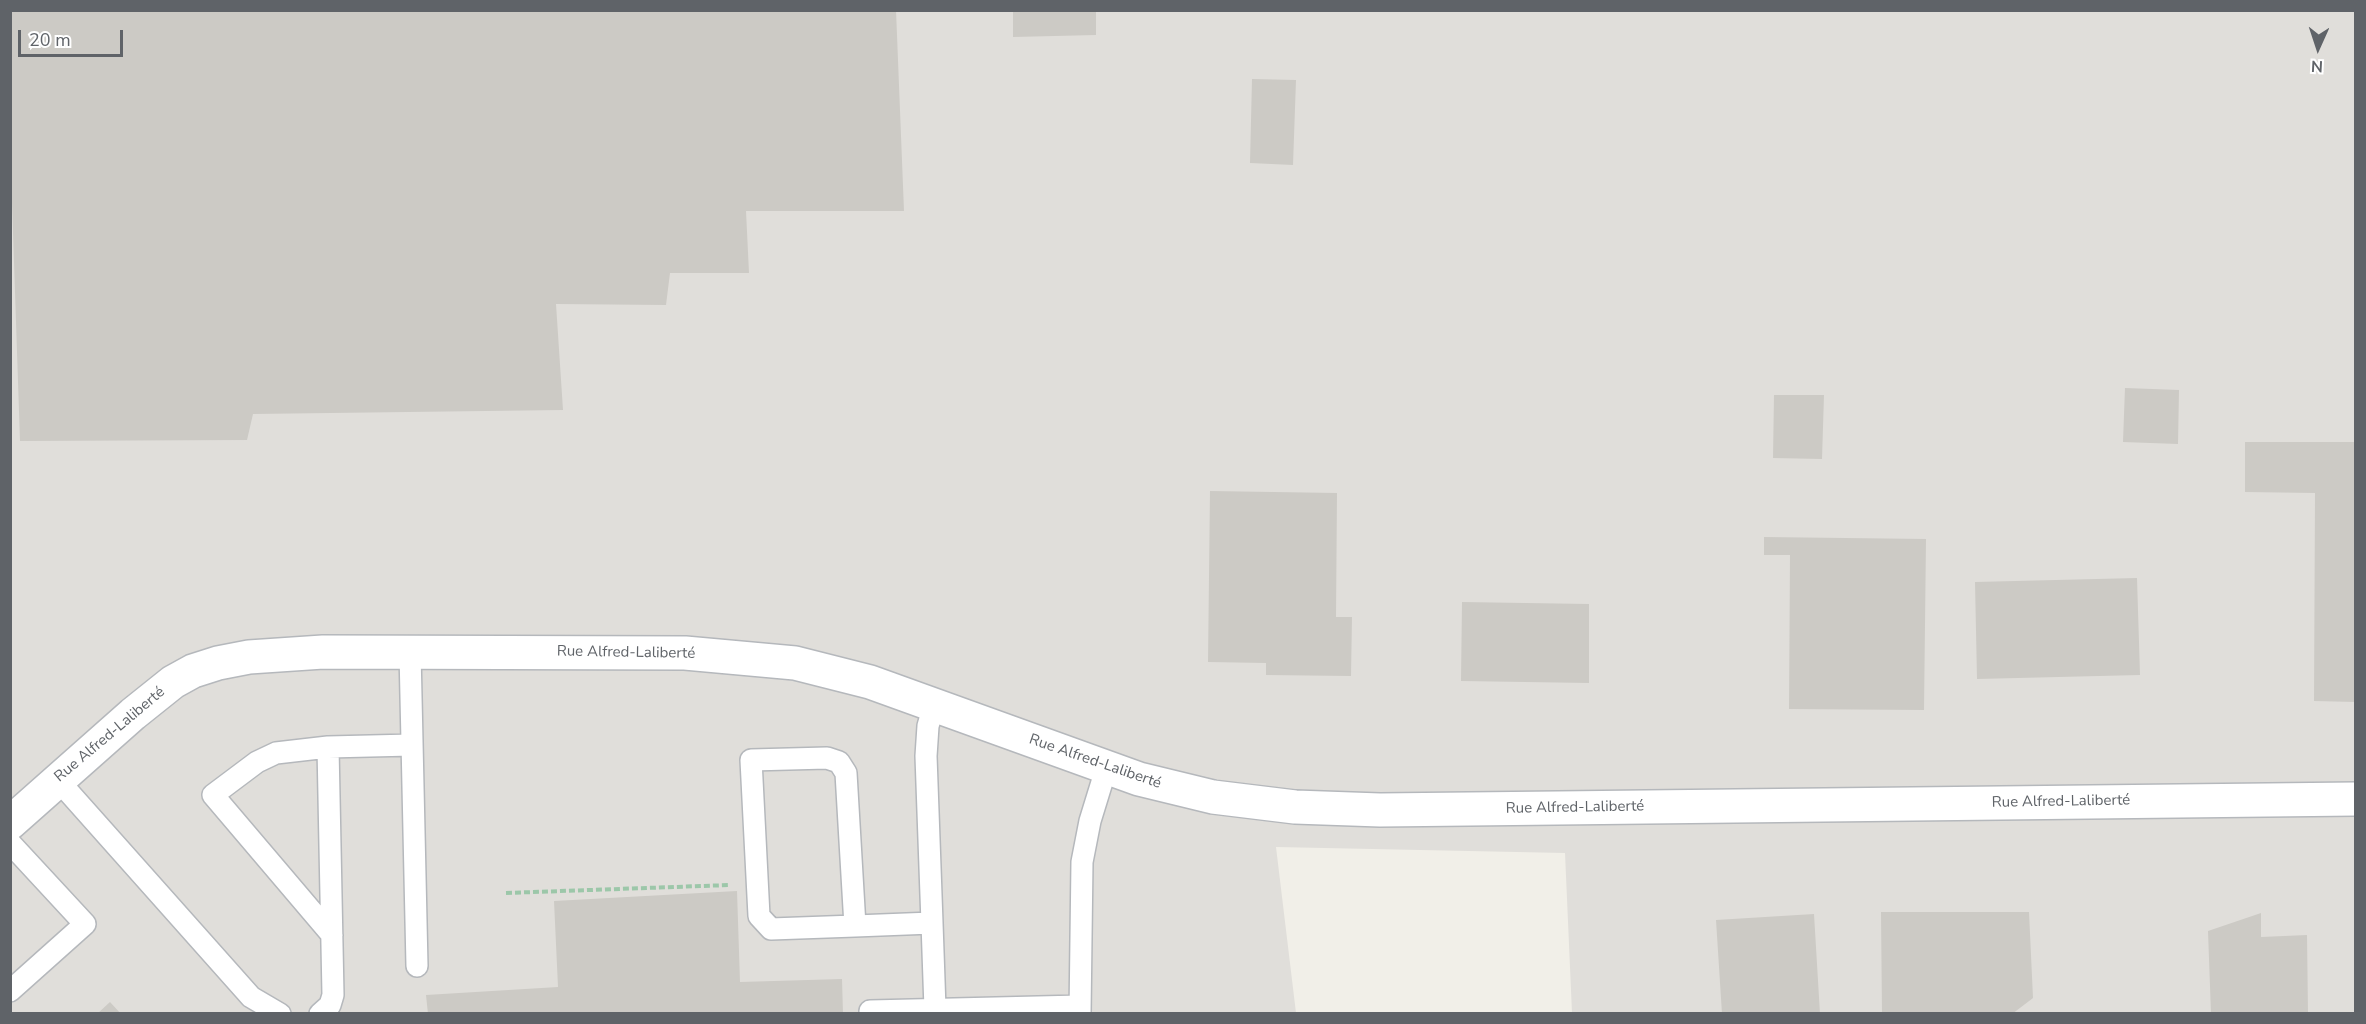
<!DOCTYPE html>
<meta charset="utf-8">
<style>
body{margin:0}
#map{position:relative;width:2366px;height:1024px;overflow:hidden;background:#f1efe8;font-family:"Nunito Sans",sans-serif}
canvas{display:block}
.frame{position:absolute;inset:0;border:12px solid #5f6368;pointer-events:none}
.north{position:absolute;left:2288px;top:18px;width:60px;height:60px;-webkit-text-stroke:4px #fff;paint-order:stroke;rotate:183deg;font-size:16px;font-weight:700;line-height:24px;text-align:center;color:#5f6368}
.north::after{content:'';display:block;margin:auto;width:21px;height:27px;background:#5f6368;clip-path:polygon(50% 0,100% 100%,50% 72%,0 100%)}
.scale{position:absolute;left:18px;top:30px;width:105px;height:27px;box-sizing:border-box;border:3px solid #5f6368;border-top:0;padding-left:8px;font-size:18px;line-height:21px;white-space:nowrap;color:#5f6368;-webkit-text-stroke:4px #fff;paint-order:stroke}
</style>
<div id="map">
<canvas width="2366" height="1024"></canvas>
<div class="frame"></div>
<div class="north">N</div>
<div class="scale">20 m</div>
</div>
<script>
const g = document.querySelector('canvas').getContext('2d');
g.lineJoin = 'round';
function paint(path, color) { g.fillStyle = color; g.fill(path, 'evenodd'); }
const toPath = rows => new Path2D(rows.map(r => 'M' + r).join(''));
function trace(path, color, width, dash) { g.strokeStyle = color; g.lineWidth = width; g.lineCap = dash ? 'butt' : 'round'; g.setLineDash(dash || []); g.stroke(path); }
function label(font, color, halo, rows, align = 'center') {
  g.font = font + ' "Nunito Sans",sans-serif'; g.lineWidth = 5; g.setLineDash([]); g.textBaseline = 'middle'; g.strokeStyle = halo; g.fillStyle = color; for (const [text, x, y, turn = 0] of rows) {
    g.save(); g.translate(x, y); g.rotate((+turn || 0) * Math.PI / 180); g.textAlign = isNaN(turn) ? turn : align; if (halo) g.strokeText(text, 0, 0); g.fillText(text, 0, 0); g.restore();
  }
}
paint(toPath([
 [10,11,2355,11,2355,1013,1572,1013,1565,853,1276,847,1296,1013,11,1013]
]), '#e0deda');
paint(toPath([
 [10,10,896,10,904,211,746,211,749,273,670,273,666,305,556,304,563,410,253,414,247,440,20,441,10,143],
 [1013,10,1096,10,1096,35,1013,37],
 [1252,79,1296,80,1293,165,1250,163],
 [2125,388,2179,390,2178,444,2123,442],
 [1774,395,1824,395,1822,459,1773,458],
 [2245,442,2356,442,2356,702,2314,701,2315,493,2245,492],
 [1210,491,1337,493,1336,617,1352,617,1351,676,1266,675,1266,663,1208,662],
 [1764,537,1926,539,1924,710,1789,709,1790,555,1764,555],
 [2137,578,2140,675,1977,679,1975,582],
 [1462,602,1589,604,1589,683,1461,681],
 [737,891,740,982,842,979,843,1014,428,1014,426,995,558,987,554,901],
 [1881,912,2029,912,2033,998,2012,1014,1882,1014],
 [2261,913,2261,937,2307,935,2308,1014,2211,1014,2208,931],
 [1814,914,1820,1014,1722,1014,1716,920],
 [110,1002,121,1014,97,1014]
]), '#cccac5');
const lane = toPath([
 [410,652,417,966],
 [328,747,276,753,257,762,213,795,332,935],
 [57,779,251,997,280,1014],
 [10,843,85,924,10,991],
 [932,923,935,1009],
 [855,926,846,773,839,762,827,758,751,760,759,916,771,929,855,926,932,923,926,756,928,726,934,705],
 [870,1011,1080,1006],
 [320,1014,330,1005,333,995,328,747,412,745],
 [1080,1014,1082,862,1090,821,1106,769]
]);
const street = toPath([
 [10,823,133,714,173,682,193,671,218,663,249,657,323,652,685,653,795,663,870,682,1139,779,1213,797,1295,807,1380,810,2356,799]
]);
trace(lane, '#b5b8bc', 24);
trace(street, '#b5b8bc', 36);
trace(toPath([
 [506,893,730,885]
]), '#9cc7a9', 4, [6, 3]);
trace(lane, '#fff', 21);
trace(street, '#fff', 33);
label('15px', '#5f6368', '#fff', [
 ["Rue Alfred-Laliberté",626,653,1],
 ["Rue Alfred-Laliberté",110,735,-40],
 ["Rue Alfred-Laliberté",1095,762,19],
 ["Rue Alfred-Laliberté",2061,802,-1],
 ["Rue Alfred-Laliberté",1575,808,-1]
]);
</script>
